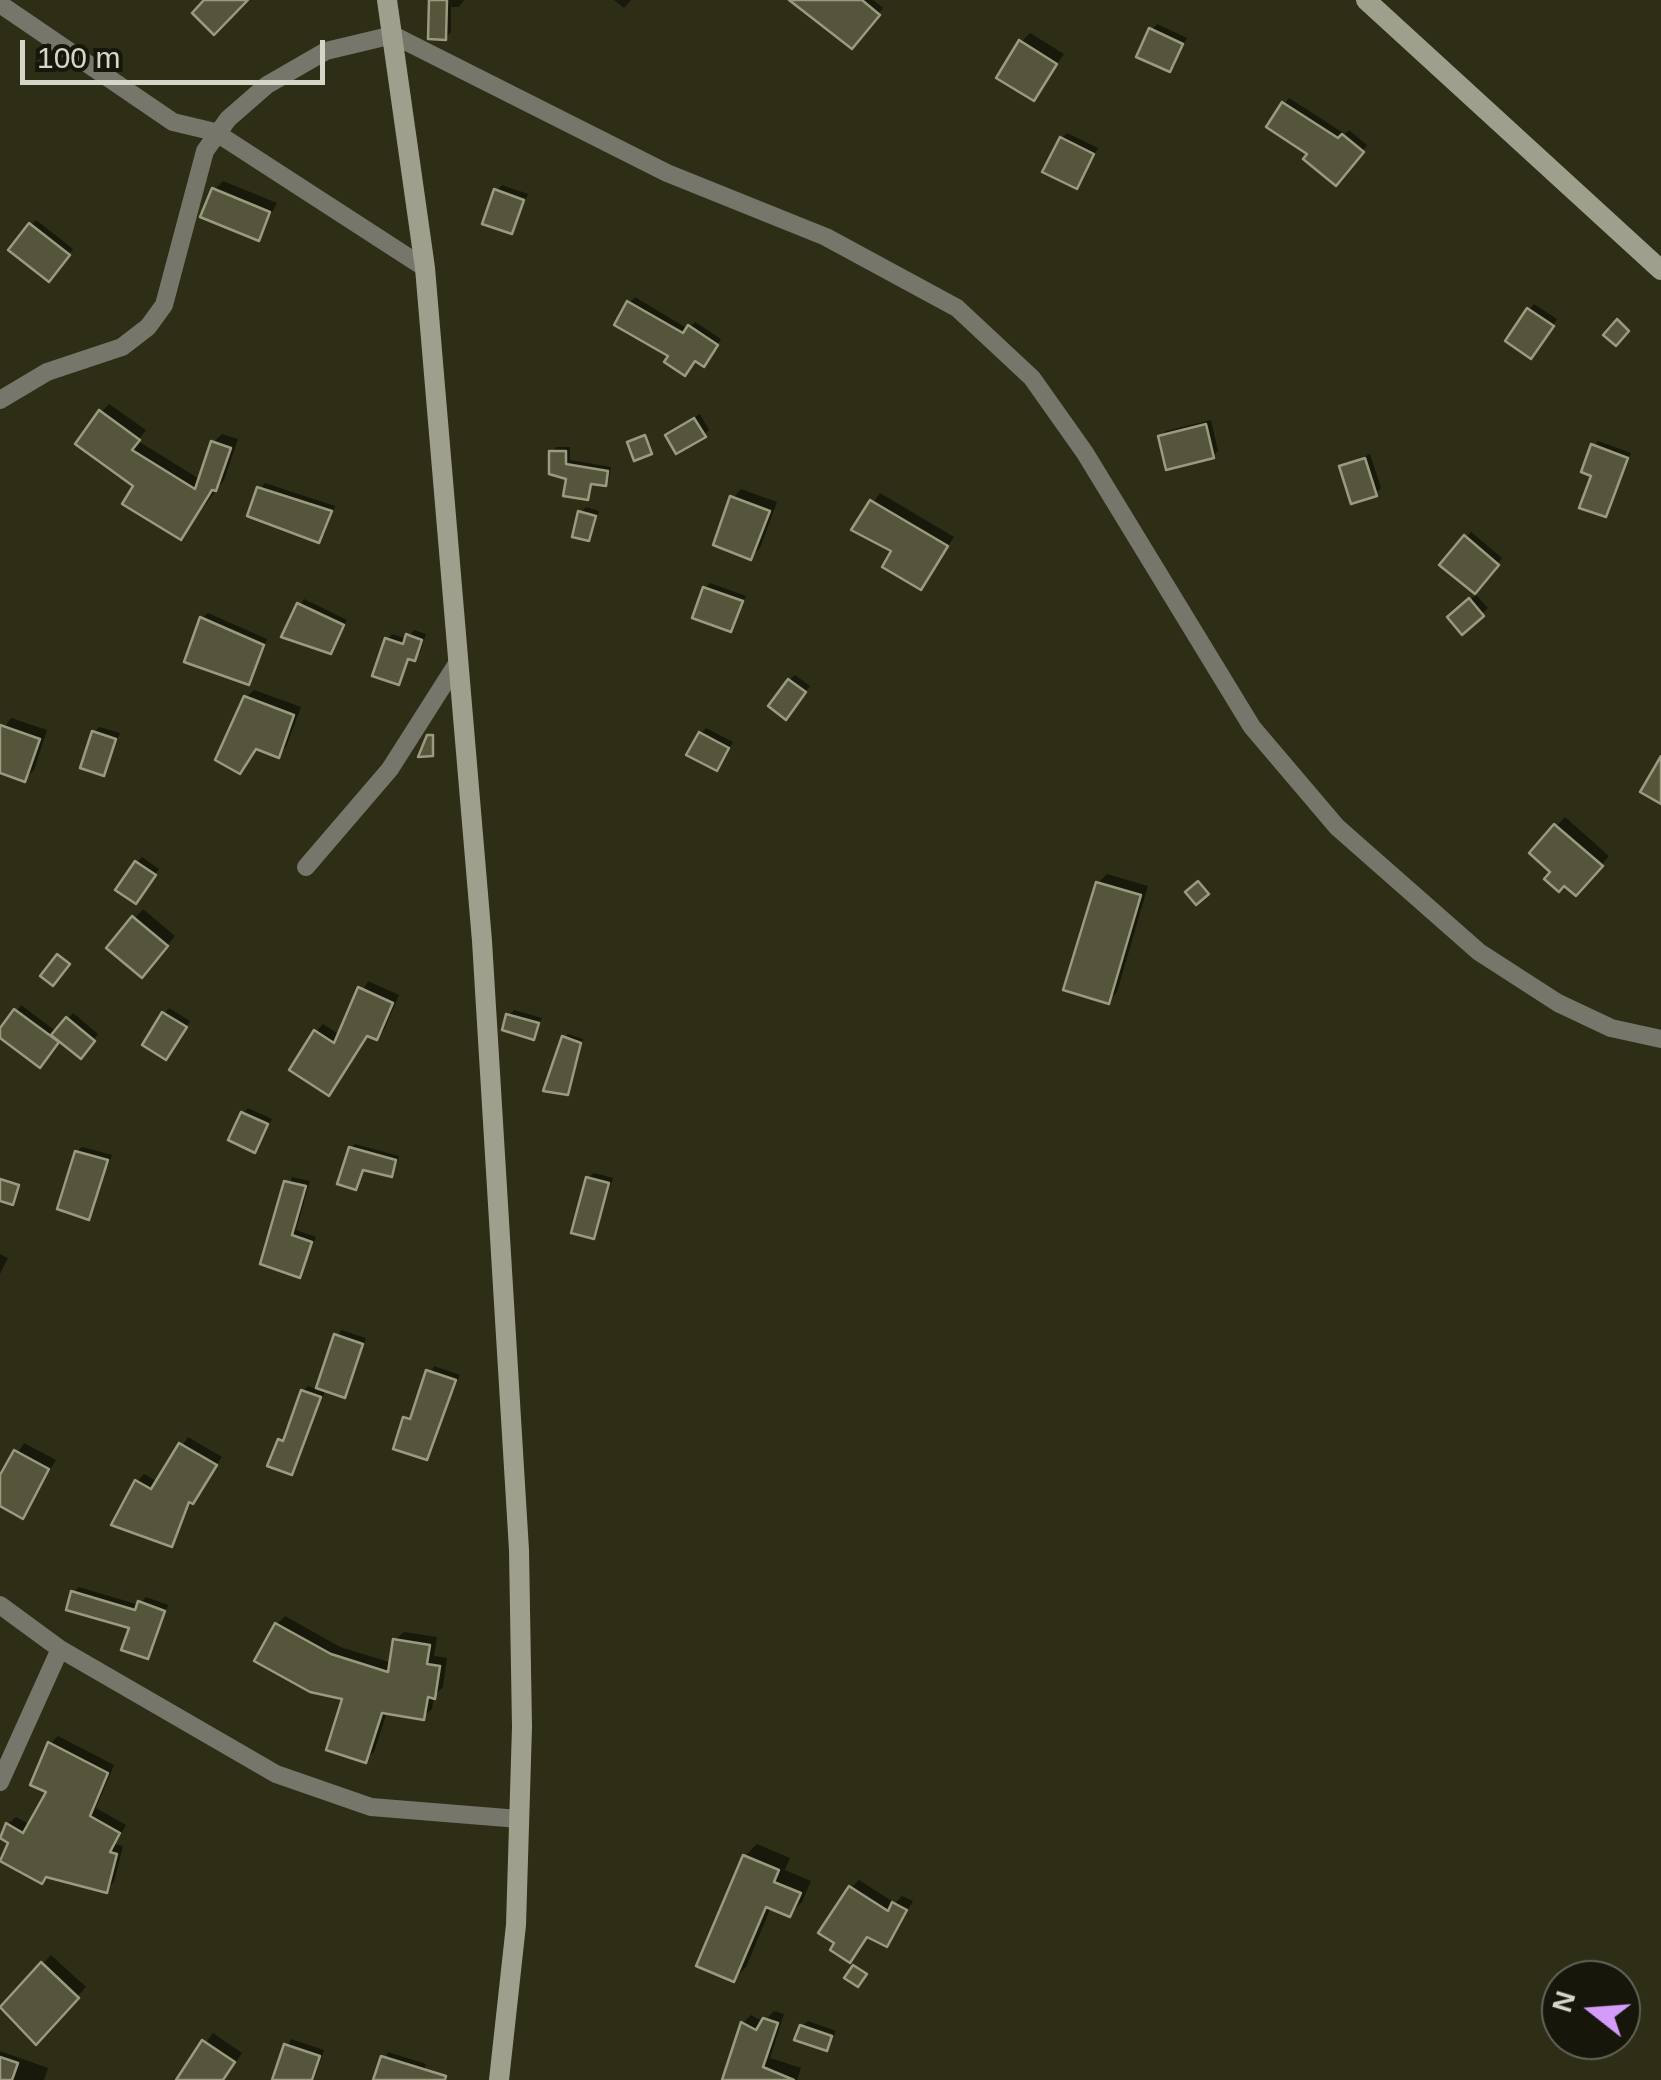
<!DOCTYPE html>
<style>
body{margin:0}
#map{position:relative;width:1661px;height:2080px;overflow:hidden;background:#2e2e16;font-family:Helvetica,sans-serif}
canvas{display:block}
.north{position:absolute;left:1541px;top:1960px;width:100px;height:100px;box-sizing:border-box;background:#16160b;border:2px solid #636357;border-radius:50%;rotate:287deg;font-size:28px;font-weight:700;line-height:40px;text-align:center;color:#d6d6c8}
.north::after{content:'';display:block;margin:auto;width:35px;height:45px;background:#d59bfa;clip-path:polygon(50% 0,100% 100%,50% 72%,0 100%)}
.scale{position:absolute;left:20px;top:40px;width:305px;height:45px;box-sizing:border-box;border:5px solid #d6d6c8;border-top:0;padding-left:12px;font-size:30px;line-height:35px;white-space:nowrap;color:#d6d6c8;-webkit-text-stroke:8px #16160b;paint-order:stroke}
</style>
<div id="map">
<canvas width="1661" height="2080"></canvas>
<div class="north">N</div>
<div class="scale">100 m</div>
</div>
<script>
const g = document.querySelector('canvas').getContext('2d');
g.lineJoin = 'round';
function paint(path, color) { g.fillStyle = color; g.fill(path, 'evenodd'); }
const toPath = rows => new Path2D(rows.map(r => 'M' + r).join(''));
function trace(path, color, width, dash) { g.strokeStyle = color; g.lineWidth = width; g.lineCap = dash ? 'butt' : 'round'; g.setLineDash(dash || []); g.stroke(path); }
paint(toPath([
 [431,0,464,0,459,7,451,7,451,32,445,38],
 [614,0,631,0,624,8],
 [799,0,873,0,883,8,857,40],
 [1157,24,1187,38,1169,69,1152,30],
 [1030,33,1064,54,1034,98,1021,42],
 [1289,98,1345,134,1349,130,1367,145,1341,178,1311,154,1284,104],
 [1067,133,1098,148,1077,186,1062,138],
 [223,181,277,203,258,238,214,190],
 [502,185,528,194,512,231,496,191],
 [36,220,73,249,54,273,31,225],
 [635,297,688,329,695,322,721,339,709,358,671,356,629,303],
 [1534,304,1557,319,1536,350,1529,310],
 [109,404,146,430,138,441,201,480,214,442,222,434,238,439,224,480,180,537,136,486,101,412],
 [700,414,709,430,704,435,674,430],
 [1211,420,1218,451,1213,456,1161,436,1166,431],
 [1598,441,1631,453,1606,514,1594,475,1594,446],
 [556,447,570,447,570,460,611,467,609,479,605,484,593,482,587,497,552,452],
 [1370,454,1381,488,1375,494,1342,467],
 [265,483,335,506,324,535,319,540,260,489],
 [741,489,777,502,760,548,751,557,733,498],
 [880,493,954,537,921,587,895,550,855,529],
 [586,507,599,511,588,538,580,513],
 [1471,532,1502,558,1480,586,1466,537],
 [710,583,746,596,731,629,705,588],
 [1476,595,1488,608,1462,631,1450,617],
 [304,599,347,620,330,651,284,635],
 [208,613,267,639,249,682,202,618],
 [414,630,426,634,420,653,410,657,398,682,387,640,392,634,407,639],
 [795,675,810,686,791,711,789,680],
 [254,690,301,707,286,747,278,755,258,747,240,771,246,698],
 [11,718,47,730,34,770,25,779,0,771,0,734],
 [100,727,120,733,103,773,94,732],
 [706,728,733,742,717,768,701,733],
 [1565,817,1609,856,1585,884,1553,872,1532,853],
 [142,857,159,869,141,895,137,863],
 [1107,874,1148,886,1117,992,1108,1001,1098,883],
 [143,909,175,936,150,966,109,948],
 [368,981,399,995,384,1030,377,1037,369,1034,329,1093,316,1032,323,1024,340,1035],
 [21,1005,57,1032,73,1013,98,1034,86,1050,60,1039,45,1059,0,1035],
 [169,1008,190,1021,171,1052,164,1014],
 [514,1010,542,1018,533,1037,509,1016],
 [568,1034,583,1039,567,1092,564,1038],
 [248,1108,272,1119,254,1150,243,1113],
 [355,1144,399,1156,395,1170,391,1174,365,1168,356,1187,351,1148],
 [82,1147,112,1155,88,1217,77,1152],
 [594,1173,613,1178,593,1236,588,1178],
 [292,1177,310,1181,296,1230,316,1237,299,1275,263,1262],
 [0,1254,8,1258,0,1274],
 [341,1330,366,1338,349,1390,344,1395,326,1389,291,1473,280,1440,287,1435,303,1391,308,1386,318,1390],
 [434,1366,460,1375,426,1457,405,1418,414,1414],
 [188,1437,222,1457,192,1500,171,1545,137,1482,144,1474,158,1482],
 [24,1443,56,1460,22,1516,0,1504,0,1481],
 [79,1587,139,1605,146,1597,168,1605,152,1651,147,1657,132,1627,73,1592],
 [285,1616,340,1647,392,1663,395,1640,404,1632,437,1637,434,1656,447,1658,443,1687,434,1696,432,1709,423,1717,387,1712,374,1752,365,1760,345,1697,277,1624],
 [58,1736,114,1765,96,1808,126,1825,115,1844,123,1846,114,1882,106,1890,11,1842,8,1824,16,1817,31,1825,50,1791,50,1744],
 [757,1844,790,1858,785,1870,811,1881,802,1902,790,1914,771,1907,746,1967,734,1979,745,1856],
 [859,1880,895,1903,902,1896,913,1901,887,1944,869,1935,850,1960,851,1888],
 [51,1955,86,1987,36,2041,1,2009],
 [774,2011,784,2014,770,2058,801,2068,797,2080,724,2080,743,2023,751,2015,764,2022],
 [808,2021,836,2031,827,2049,802,2026],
 [213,2033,242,2053,224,2080,179,2080],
 [291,2039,324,2050,314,2080,274,2080],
 [0,2051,48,2068,44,2080,0,2080],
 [388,2052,426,2064,421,2080,376,2080]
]), '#0007');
const building = toPath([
 [204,0,248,0,214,35,192,13,204,0],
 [429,0,447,0,446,40,428,39,429,0],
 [789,0,862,0,880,15,852,49,789,0],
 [1149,28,1183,44,1170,72,1136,57,1149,28],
 [1019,40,1057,64,1034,101,996,78,1019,40],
 [1282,102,1338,138,1342,134,1364,152,1336,186,1303,159,1307,154,1266,127,1282,102],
 [1060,137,1094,154,1077,189,1042,172,1060,137],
 [212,188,270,212,259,241,200,217,212,188],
 [494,189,524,200,512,234,482,224,494,189],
 [29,223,70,255,49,282,8,250,29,223],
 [627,301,683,333,688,325,718,345,704,367,695,361,685,376,664,362,668,356,614,325,627,301],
 [1527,308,1554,326,1531,359,1505,341,1527,308],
 [1617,319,1629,331,1616,346,1603,335,1617,319],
 [99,410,140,440,132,450,195,489,211,441,231,448,216,491,212,490,181,540,122,504,133,486,75,444,99,410],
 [694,418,706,437,676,454,665,435,694,418],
 [1206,424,1214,458,1166,470,1158,436,1206,424],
 [645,435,652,454,634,461,627,442,645,435],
 [1591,444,1628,458,1606,517,1579,508,1591,476,1581,472,1591,444],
 [549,451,566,451,566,464,608,471,606,486,591,484,588,500,563,496,566,479,549,474,549,451],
 [1365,458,1377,496,1351,504,1339,466,1365,458],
 [257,487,332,511,319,543,247,516,257,487],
 [730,496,770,511,751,560,713,545,730,496],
 [870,500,948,546,921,590,882,567,891,551,851,530,870,500],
 [578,511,596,516,589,541,572,537,578,511],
 [1464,535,1499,565,1475,594,1439,565,1464,535],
 [703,587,743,601,731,632,692,618,703,587],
 [1469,598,1484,616,1462,635,1447,617,1469,598],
 [297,603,344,625,331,654,281,637,297,603],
 [200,617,264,645,249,685,184,662,200,617],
 [406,634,422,640,415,661,408,659,399,685,372,676,385,638,403,644,406,634],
 [788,679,806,692,786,720,768,706,788,679],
 [244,696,294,715,279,758,256,749,240,774,215,760,244,696],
 [0,725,40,739,25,782,0,773,0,725],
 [92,731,116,739,104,776,80,768,92,731],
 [699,732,729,748,717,771,686,755,699,732],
 [427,735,433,735,433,756,418,757,427,735],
 [1661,756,1661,804,1640,792,1661,756],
 [1554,824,1603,866,1576,896,1564,886,1559,892,1544,879,1550,872,1529,853,1554,824],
 [135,861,156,875,136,904,115,890,135,861],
 [1198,881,1209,894,1196,905,1185,892,1198,881],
 [1096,882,1141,895,1109,1004,1063,990,1096,882],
 [132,916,168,946,142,978,106,948,132,916],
 [57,954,70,964,53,986,40,976,57,954],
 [358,987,393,1003,377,1040,367,1036,329,1096,289,1070,314,1030,334,1043,358,987],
 [14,1009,59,1042,40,1068,0,1038,0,1028,14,1009],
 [162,1012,187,1027,166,1060,142,1045,162,1012],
 [506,1014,539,1023,534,1040,502,1030,506,1014],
 [66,1017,95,1041,81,1059,51,1035,66,1017],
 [562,1036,581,1043,568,1095,543,1091,562,1036],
 [241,1112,268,1124,255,1153,228,1140,241,1112],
 [349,1147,396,1160,392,1177,363,1170,356,1190,337,1184,349,1147],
 [75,1151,108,1160,89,1220,57,1209,75,1151],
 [586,1177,609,1183,594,1239,571,1233,586,1177],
 [0,1179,19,1185,13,1205,0,1201,0,1179],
 [284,1181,306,1186,292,1235,312,1242,300,1278,260,1264,284,1181],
 [334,1334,363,1344,345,1398,316,1388,334,1334],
 [426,1370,456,1380,427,1460,393,1449,403,1417,410,1419,426,1370],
 [301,1390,321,1397,292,1475,267,1466,278,1439,283,1441,301,1390],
 [179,1443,217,1465,193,1504,189,1502,172,1547,111,1525,135,1480,151,1489,179,1443],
 [14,1450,49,1469,23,1519,0,1506,0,1475,14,1450],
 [71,1591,135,1610,138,1601,165,1611,148,1659,121,1650,129,1628,66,1610,71,1591],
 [275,1623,331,1654,388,1672,393,1639,430,1645,427,1664,440,1666,435,1699,428,1697,424,1720,382,1713,366,1763,326,1750,342,1699,310,1692,254,1661,275,1623],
 [48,1742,108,1773,90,1816,120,1833,110,1852,117,1854,107,1893,46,1877,42,1884,0,1861,8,1843,0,1838,6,1823,23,1833,46,1792,30,1785,48,1742],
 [743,1855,779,1870,774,1882,801,1893,790,1917,766,1907,734,1982,696,1966,743,1855],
 [849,1886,888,1911,892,1902,907,1910,887,1947,867,1937,850,1963,830,1950,834,1943,818,1933,849,1886],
 [41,1962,79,1998,36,2045,0,2007,41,1962],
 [853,1965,867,1974,858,1987,844,1978,853,1965],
 [763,2018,778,2023,763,2067,794,2080,722,2080,741,2022,756,2030,763,2018],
 [800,2025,832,2036,827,2051,794,2040,800,2025],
 [202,2040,235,2062,223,2080,176,2080,202,2040],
 [284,2044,320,2056,312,2080,272,2080,284,2044],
 [381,2056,446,2076,445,2080,373,2080,381,2056],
 [0,2057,18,2063,12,2080,0,2080,0,2057]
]);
paint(building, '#55553c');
trace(building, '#999a7e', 2.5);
trace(toPath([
 [0,4,173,122,215,132,425,268],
 [0,400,47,372,122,347,148,327,164,305,205,151,228,119,267,85,326,51,393,35,667,173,826,237,957,308,1032,378,1085,453,1252,727,1337,827,1479,952,1558,1003,1611,1028,1661,1039],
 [306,867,390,769,458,662],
 [0,1605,60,1649,276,1774,371,1807,519,1819],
 [0,1782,60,1649]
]), '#76766a', 18);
trace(toPath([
 [387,0,425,268,482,941,519,1550,522,1727,516,1925,499,2080],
 [1366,0,1661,270]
]), '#9f9f8d', 20);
</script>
